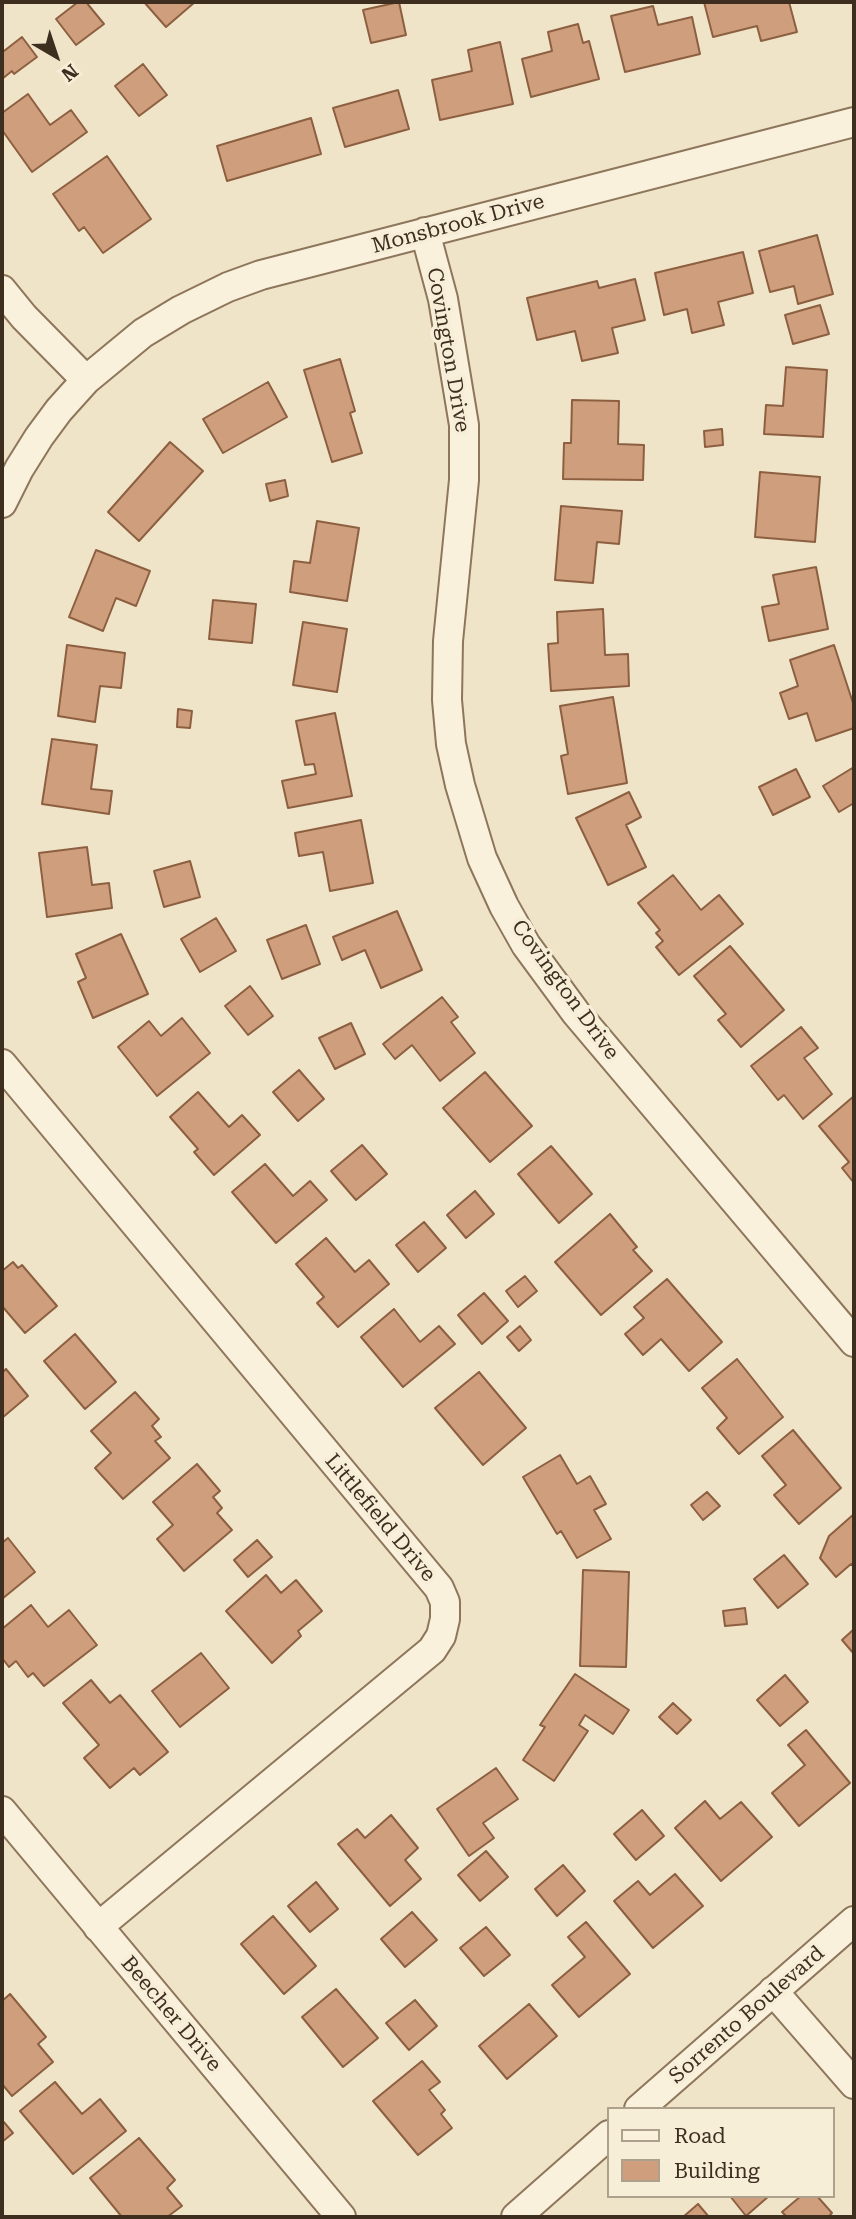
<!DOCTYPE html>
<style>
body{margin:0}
#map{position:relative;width:856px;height:2219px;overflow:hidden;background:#f0e4c8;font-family:"Roboto Serif",serif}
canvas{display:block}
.frame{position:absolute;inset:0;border:4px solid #3d2e20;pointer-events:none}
.legend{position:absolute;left:607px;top:2107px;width:228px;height:91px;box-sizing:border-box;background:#f7eed8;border:2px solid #ada18e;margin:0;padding:9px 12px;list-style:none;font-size:21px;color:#3d2e20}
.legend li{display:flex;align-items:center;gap:14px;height:35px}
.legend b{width:35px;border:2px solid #ada18e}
.north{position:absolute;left:21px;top:21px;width:70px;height:70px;-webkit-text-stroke:5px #f7eed8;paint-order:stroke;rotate:141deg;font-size:19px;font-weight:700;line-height:28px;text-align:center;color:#3d2e20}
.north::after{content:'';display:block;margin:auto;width:24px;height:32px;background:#3d2e20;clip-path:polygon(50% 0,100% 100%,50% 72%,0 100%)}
</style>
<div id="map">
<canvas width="856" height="2219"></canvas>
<div class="frame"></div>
<ul class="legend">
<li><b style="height:9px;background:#faf1dc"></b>Road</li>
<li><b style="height:19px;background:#cf9f7d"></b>Building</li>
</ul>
<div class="north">N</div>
</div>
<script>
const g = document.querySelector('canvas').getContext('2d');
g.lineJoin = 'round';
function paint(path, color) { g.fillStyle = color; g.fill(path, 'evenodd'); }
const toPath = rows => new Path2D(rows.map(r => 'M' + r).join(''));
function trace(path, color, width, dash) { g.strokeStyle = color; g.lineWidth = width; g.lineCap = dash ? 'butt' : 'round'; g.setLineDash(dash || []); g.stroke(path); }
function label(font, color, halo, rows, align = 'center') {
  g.font = font + ' "Roboto Serif",serif'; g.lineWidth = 7; g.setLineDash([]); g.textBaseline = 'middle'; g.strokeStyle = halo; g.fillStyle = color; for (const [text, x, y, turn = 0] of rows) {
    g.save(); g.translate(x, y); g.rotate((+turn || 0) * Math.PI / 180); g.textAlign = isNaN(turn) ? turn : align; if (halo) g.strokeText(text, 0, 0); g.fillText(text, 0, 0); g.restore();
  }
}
const building = toPath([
 [78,2,86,2,104,24,76,45,56,19,78,2],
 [144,2,195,2,166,27,144,2],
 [399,2,406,35,371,43,363,10,399,2],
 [704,2,789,2,797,32,761,41,757,26,713,37,704,2],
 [653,6,658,25,692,17,700,54,625,72,611,16,653,6],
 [578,24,583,43,589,41,599,79,531,97,522,59,552,51,548,32,578,24],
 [22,37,37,57,14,74,12,71,2,79,2,49,4,51,22,37],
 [500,42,513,104,440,120,432,80,472,71,468,50,500,42],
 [143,64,167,95,139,116,115,86,143,64],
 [398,90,409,129,345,147,333,108,398,90],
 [28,94,50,125,71,110,87,132,32,172,2,130,2,113,28,94],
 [311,118,321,154,227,181,217,146,311,118],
 [107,156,151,219,103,253,84,227,79,231,53,194,107,156],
 [817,235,833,294,798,304,794,286,770,292,759,251,817,235],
 [743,252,753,293,718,302,724,325,692,333,687,309,664,315,655,273,743,252],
 [635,279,645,320,612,328,618,353,582,361,575,331,537,340,527,298,597,281,599,288,635,279],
 [820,305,829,334,793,344,785,315,820,305],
 [340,359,355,411,350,413,362,453,332,462,304,370,340,359],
 [786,367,827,370,823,437,764,434,766,405,783,406,786,367],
 [268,382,287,417,223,453,203,419,268,382],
 [572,400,619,401,618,444,644,445,643,480,563,479,564,443,571,443,572,400],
 [722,429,723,445,705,447,704,431,722,429],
 [170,442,203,471,139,541,108,512,170,442],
 [760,472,820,477,815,542,755,537,760,472],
 [285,480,288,496,270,501,266,484,285,480],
 [561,506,622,511,619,544,597,542,593,583,555,580,561,506],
 [317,521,359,528,347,601,290,592,294,561,310,563,317,521],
 [96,550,150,571,136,606,116,598,103,631,69,617,96,550],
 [816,567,828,629,769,641,762,607,779,604,773,575,816,567],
 [213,600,256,604,252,643,209,639,213,600],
 [603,609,605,655,628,654,629,686,551,691,548,644,558,643,557,612,603,609],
 [303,622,347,629,337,692,293,685,303,622],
 [67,645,125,653,121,688,100,686,95,722,58,716,67,645],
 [834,645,854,706,854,728,816,741,807,713,789,719,780,693,798,686,790,660,834,645],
 [613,697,627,783,568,794,561,756,568,754,560,706,613,697],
 [178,709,192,711,190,728,177,727,178,709],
 [335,713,352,796,288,808,282,781,316,774,314,764,305,765,296,721,335,713],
 [52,739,97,745,91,789,112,791,109,814,42,804,52,739],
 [854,767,854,803,839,812,823,786,854,767],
 [796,769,810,797,773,815,759,787,796,769],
 [629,792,641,817,626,825,646,867,608,885,576,818,629,792],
 [361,820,373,883,330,891,323,852,299,856,295,833,361,820],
 [87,847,92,885,109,883,112,908,47,917,39,853,87,847],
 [190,861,200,897,164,907,154,871,190,861],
 [673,875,701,910,719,895,743,924,679,975,656,947,663,941,656,933,660,930,638,903,673,875],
 [397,911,422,970,381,988,365,950,342,960,333,937,397,911],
 [216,918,236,951,200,972,181,939,216,918],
 [306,925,320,964,282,979,267,940,306,925],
 [121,934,148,994,93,1018,78,982,86,978,76,954,121,934],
 [730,946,784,1010,741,1047,718,1020,726,1014,694,976,730,946],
 [250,986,273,1016,248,1035,225,1006,250,986],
 [442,997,458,1017,451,1022,475,1053,440,1081,412,1045,395,1059,383,1044,442,997],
 [182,1018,210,1053,157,1096,118,1047,149,1021,161,1036,182,1018],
 [351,1023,365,1054,335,1069,319,1038,351,1023],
 [801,1027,818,1048,804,1058,832,1094,803,1119,784,1095,778,1100,751,1066,801,1027],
 [299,1070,324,1099,298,1121,273,1092,299,1070],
 [485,1072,532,1126,490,1162,443,1108,485,1072],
 [198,1092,229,1127,242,1115,260,1135,214,1175,194,1152,198,1149,170,1117,198,1092],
 [854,1096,854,1183,842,1168,849,1162,819,1126,854,1096],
 [362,1145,387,1174,356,1200,331,1171,362,1145],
 [551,1146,592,1194,559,1223,518,1174,551,1146],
 [265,1164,293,1196,310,1181,327,1200,276,1243,232,1192,265,1164],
 [475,1191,494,1214,466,1238,447,1215,475,1191],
 [610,1214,637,1247,633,1250,652,1271,601,1315,555,1262,610,1214],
 [424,1222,446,1248,418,1272,396,1245,424,1222],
 [326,1238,355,1272,369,1260,389,1284,338,1327,317,1303,324,1297,296,1264,326,1238],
 [13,1262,18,1268,22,1265,57,1306,25,1333,2,1306,2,1271,13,1262],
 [525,1276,537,1291,518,1307,506,1291,525,1276],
 [667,1279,722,1342,689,1371,661,1339,643,1355,625,1334,644,1318,634,1307,667,1279],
 [484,1293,508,1321,482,1344,458,1315,484,1293],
 [394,1309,420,1342,439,1326,455,1344,403,1387,361,1337,394,1309],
 [520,1326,531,1340,519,1351,507,1337,520,1326],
 [75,1334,116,1382,85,1409,44,1361,75,1334],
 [737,1359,783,1417,739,1454,717,1428,727,1418,702,1388,737,1359],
 [6,1369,28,1396,2,1418,2,1373,6,1369],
 [479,1372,526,1428,483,1465,435,1408,479,1372],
 [135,1392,159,1419,152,1426,161,1437,155,1441,170,1458,123,1499,95,1468,111,1453,91,1431,135,1392],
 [793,1430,841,1488,799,1524,774,1495,786,1485,762,1456,793,1430],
 [560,1455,577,1484,590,1476,606,1504,594,1510,611,1539,577,1558,561,1531,557,1534,523,1477,560,1455],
 [197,1464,220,1491,213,1497,222,1508,217,1513,232,1530,184,1571,157,1539,173,1525,153,1502,197,1464],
 [707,1492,720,1506,703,1520,691,1505,707,1492],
 [854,1514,854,1567,851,1564,836,1577,820,1558,829,1536,854,1514],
 [8,1538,35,1572,2,1599,2,1543,8,1538],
 [257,1540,272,1557,248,1577,234,1560,257,1540],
 [784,1555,808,1584,778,1608,754,1579,784,1555],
 [583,1570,629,1572,626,1667,580,1666,583,1570],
 [266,1575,281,1593,296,1580,322,1611,298,1631,301,1636,272,1663,226,1611,266,1575],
 [31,1605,48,1627,69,1610,97,1645,44,1686,33,1673,28,1677,16,1661,9,1667,2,1658,2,1629,31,1605],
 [745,1608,747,1624,725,1626,723,1611,745,1608],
 [854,1629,854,1654,842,1640,854,1629],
 [201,1653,229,1688,180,1727,152,1691,201,1653],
 [575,1674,629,1710,613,1734,585,1715,579,1725,588,1731,554,1781,523,1760,545,1727,540,1725,575,1674],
 [785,1675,808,1702,780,1726,757,1700,785,1675],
 [91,1680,110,1703,120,1695,168,1752,140,1775,134,1768,110,1788,84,1758,99,1745,63,1703,91,1680],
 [673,1703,691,1720,677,1734,659,1717,673,1703],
 [806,1730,850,1783,799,1826,772,1793,805,1765,788,1745,806,1730],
 [496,1768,518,1799,483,1823,494,1838,469,1856,437,1809,496,1768],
 [705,1801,720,1819,741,1802,772,1837,721,1881,675,1828,705,1801],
 [642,1810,664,1836,636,1860,614,1834,642,1810],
 [391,1815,418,1848,405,1860,421,1879,390,1906,338,1844,357,1829,365,1838,391,1815],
 [486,1851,508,1877,480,1901,458,1875,486,1851],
 [563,1865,585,1891,557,1916,535,1889,563,1865],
 [675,1874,703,1906,653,1948,614,1901,638,1881,650,1895,675,1874],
 [316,1882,338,1909,310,1932,288,1906,316,1882],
 [412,1912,437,1940,405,1967,381,1939,412,1912],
 [273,1916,316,1966,284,1994,241,1944,273,1916],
 [586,1922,630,1974,579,2017,552,1985,585,1957,568,1937,586,1922],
 [486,1927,510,1955,484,1976,460,1948,486,1927],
 [336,1989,378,2038,343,2067,302,2017,336,1989],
 [10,1994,46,2037,38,2044,53,2062,12,2096,2,2084,2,2001,10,1994],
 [415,2000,437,2026,409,2050,386,2023,415,2000],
 [529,2004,557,2036,507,2079,479,2046,529,2004],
 [422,2061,440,2082,429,2090,445,2110,441,2114,452,2128,418,2155,373,2101,422,2061],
 [55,2082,82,2114,100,2099,126,2131,73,2174,20,2111,55,2082],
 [3,2121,13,2133,2,2142,2,2123,3,2121],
 [139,2138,175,2180,167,2188,182,2206,167,2217,122,2217,90,2178,139,2138],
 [730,2196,769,2196,746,2216,730,2196],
 [801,2196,817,2196,832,2213,828,2217,787,2217,782,2212,801,2196],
 [698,2204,709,2217,683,2217,698,2204]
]);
paint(building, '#cf9f7d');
trace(building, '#8d5f41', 2);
const minor = toPath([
 [425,232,443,299,464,425,464,480,448,641,447,700,451,744,460,785,482,858,504,906,526,945,576,1013,854,1342],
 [2,290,24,317,86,380],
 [2,503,19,469,39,437,59,410,86,380,143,333,181,310,228,287,261,275,854,122],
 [2,1064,439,1588,445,1602,445,1619,441,1636,432,1650,98,1927],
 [2,1811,341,2217],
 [773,1991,854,2084],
 [639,2109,854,1921],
 [516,2217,609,2135]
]);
trace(minor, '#8d765c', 32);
trace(minor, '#faf1dc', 28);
label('21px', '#3d2e20', '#f7eed8', [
 ["Monsbrook Drive",458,224,-15],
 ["Covington Drive",448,350,80],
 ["Covington Drive",565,990,54],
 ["Littlefield Drive",380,1518,50],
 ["Beecher Drive",171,2014,50],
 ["Sorrento Boulevard",747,2015,-41]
]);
</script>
